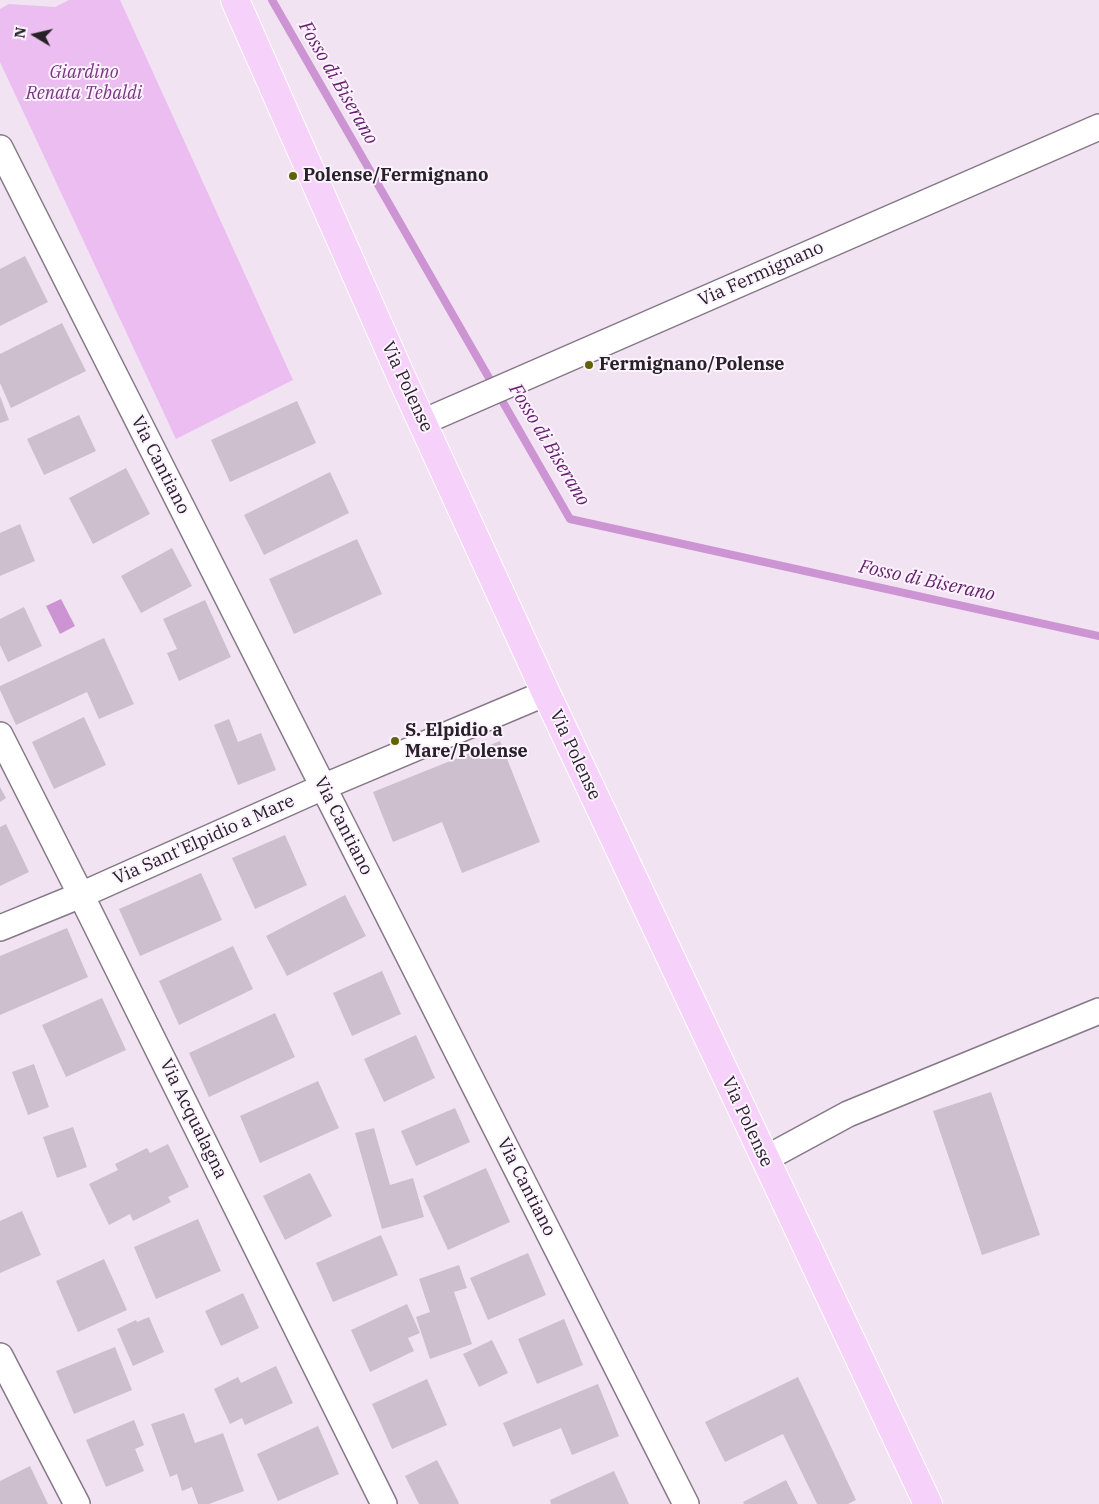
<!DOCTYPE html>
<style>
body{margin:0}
#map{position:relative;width:1099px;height:1504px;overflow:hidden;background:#f2e3f3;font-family:"IBM Plex Serif",serif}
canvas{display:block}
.north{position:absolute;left:10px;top:10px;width:50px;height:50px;-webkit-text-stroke:4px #fdf2ff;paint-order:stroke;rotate:279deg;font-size:14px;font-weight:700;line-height:20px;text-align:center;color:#272228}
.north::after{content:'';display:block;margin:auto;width:18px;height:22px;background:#272228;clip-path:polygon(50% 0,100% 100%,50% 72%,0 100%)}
</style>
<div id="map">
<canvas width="1099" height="1504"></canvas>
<div class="north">N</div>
</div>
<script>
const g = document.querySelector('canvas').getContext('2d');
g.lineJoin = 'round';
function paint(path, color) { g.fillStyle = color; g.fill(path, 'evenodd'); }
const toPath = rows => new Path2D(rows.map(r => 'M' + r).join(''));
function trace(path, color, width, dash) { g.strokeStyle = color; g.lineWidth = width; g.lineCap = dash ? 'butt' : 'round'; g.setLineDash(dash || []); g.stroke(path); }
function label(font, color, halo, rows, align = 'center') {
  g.font = font + ' "IBM Plex Serif",serif'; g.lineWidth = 4; g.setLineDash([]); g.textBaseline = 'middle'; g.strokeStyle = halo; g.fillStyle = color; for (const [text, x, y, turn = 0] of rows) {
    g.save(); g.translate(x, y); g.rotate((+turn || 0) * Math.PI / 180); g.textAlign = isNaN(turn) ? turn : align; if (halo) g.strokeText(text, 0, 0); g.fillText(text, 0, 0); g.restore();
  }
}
paint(toPath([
 [69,0,120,0,293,380,176,439,0,62,0,9,9,4,55,7]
]), '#ebbdf0');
paint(toPath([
 [61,599,75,626,60,634,46,606]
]), '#cd94d3');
trace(toPath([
 [272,0,570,519,1099,636]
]), '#cd94d3', 8);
paint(toPath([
 [25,256,48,302,0,326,0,269],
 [62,323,86,371,11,408,0,383,0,354],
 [0,396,9,420,0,423],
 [297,401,316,443,230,482,211,440],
 [79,415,96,451,44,475,27,439],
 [126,468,150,514,93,544,69,498],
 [330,472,349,513,264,555,244,515],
 [20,524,35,561,0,576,0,533],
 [357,539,382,594,294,634,269,579],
 [172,548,192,586,141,613,121,576],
 [205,600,231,657,179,681,167,653,177,649,163,619],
 [24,607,42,646,8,662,0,645,0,619],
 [104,638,134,704,99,719,87,692,16,725,0,690,0,686],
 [84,717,106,765,54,789,32,742],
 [229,719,238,742,261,733,276,770,238,785,214,725],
 [500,741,540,842,462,873,442,822,393,842,373,792],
 [0,787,6,798,0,802],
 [6,824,29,872,0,886,0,827],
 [285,835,307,885,255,909,232,858],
 [201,873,222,920,140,956,119,909],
 [345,895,366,936,287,976,266,936],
 [67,928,88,977,0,1015,0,956],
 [233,946,253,989,179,1025,159,981],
 [382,971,401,1014,352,1036,333,993],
 [102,998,126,1050,66,1077,42,1025],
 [275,1013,295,1057,209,1097,189,1053],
 [416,1035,435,1078,384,1102,364,1059],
 [34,1064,49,1107,28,1115,12,1072],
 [318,1081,339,1128,260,1163,240,1116],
 [991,1092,1040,1235,982,1255,933,1111],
 [455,1108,470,1142,416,1166,401,1131],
 [73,1127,87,1167,57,1178,43,1137],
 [374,1128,390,1185,413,1178,424,1217,382,1229,355,1133],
 [168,1144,189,1187,168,1197,171,1202,133,1221,130,1214,109,1225,89,1184,118,1170,115,1164,147,1148,150,1153],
 [486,1168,510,1222,448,1250,423,1196],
 [310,1173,332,1216,285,1240,263,1196],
 [22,1211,41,1255,0,1273,0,1221],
 [198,1219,221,1271,156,1299,134,1247],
 [381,1235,398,1275,333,1302,316,1263],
 [528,1253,546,1295,488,1320,470,1278],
 [104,1259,127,1310,78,1332,56,1281],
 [459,1265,467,1288,454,1292,472,1344,430,1359,416,1317,430,1312,419,1279],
 [243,1293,259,1328,221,1346,205,1311],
 [407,1304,420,1333,408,1338,414,1351,370,1372,351,1330],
 [149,1317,164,1352,133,1366,117,1329,136,1320,137,1322],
 [564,1319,583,1365,537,1384,518,1339],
 [492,1340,508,1373,479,1387,463,1354],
 [115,1347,132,1390,74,1414,56,1371],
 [276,1366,293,1403,245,1425,242,1418,230,1424,214,1389,238,1377,241,1383],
 [798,1377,856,1500,848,1504,817,1504,783,1434,725,1462,705,1422],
 [427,1379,447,1425,392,1449,372,1404],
 [598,1384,619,1436,572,1455,561,1428,513,1447,503,1423],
 [184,1413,195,1443,223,1433,244,1491,209,1504,198,1504,192,1487,182,1491,177,1474,170,1477,151,1424],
 [134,1420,144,1445,135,1449,144,1471,106,1487,86,1440],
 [318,1426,339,1474,278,1501,257,1454],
 [437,1460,459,1503,458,1504,419,1504,405,1476],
 [30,1466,48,1504,0,1504,0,1481],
 [614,1471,629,1504,551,1504,550,1500],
 [786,1480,798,1504,744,1504,743,1502]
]), '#cdbfce');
const minor = toPath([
 [0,148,686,1504],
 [423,422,1099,127],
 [0,735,81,895,384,1504],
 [0,928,81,895,323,787,546,693],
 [765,1159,848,1114,1099,1011],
 [0,1356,77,1504]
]);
const major = toPath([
 [235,0,400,374,546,693,928,1504]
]);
trace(minor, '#857887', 28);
trace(major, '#fff', 30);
trace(minor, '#fff', 25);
trace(major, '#f6d2fa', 28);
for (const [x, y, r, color] of [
 [293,176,5,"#5f6300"],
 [589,365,5,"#5f6300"],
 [395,741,5,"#5f6300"]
]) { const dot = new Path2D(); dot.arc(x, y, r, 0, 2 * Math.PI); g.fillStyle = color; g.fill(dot); trace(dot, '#fdf2ff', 2); }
label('italic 18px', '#7a3683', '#fdf2ff', [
 ["Giardino",84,73],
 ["Renata Tebaldi",84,94]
]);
label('bold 18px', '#272228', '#fdf2ff', [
 ["Polense/Fermignano",303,176],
 ["Fermignano/Polense",599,365],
 ["S. Elpidio a",405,731],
 ["Mare/Polense",405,752]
], 'left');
label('18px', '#272228', '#fdf2ff', [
 ["Via Fermignano",761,274,-24],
 ["Via Polense",407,387,65],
 ["Via Cantiano",160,465,63],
 ["Via Polense",575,755,65],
 ["Via Cantiano",343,826,63],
 ["Via Sant'Elpidio a Mare",204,840,-24],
 ["Via Acqualagna",193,1119,64],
 ["Via Polense",747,1122,65],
 ["Via Cantiano",526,1187,63]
]);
label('italic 19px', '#631f6b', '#fdf2ff', [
 ["Fosso di Biserano",338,83,60],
 ["Fosso di Biserano",549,445,59],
 ["Fosso di Biserano",927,581,12]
]);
</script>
